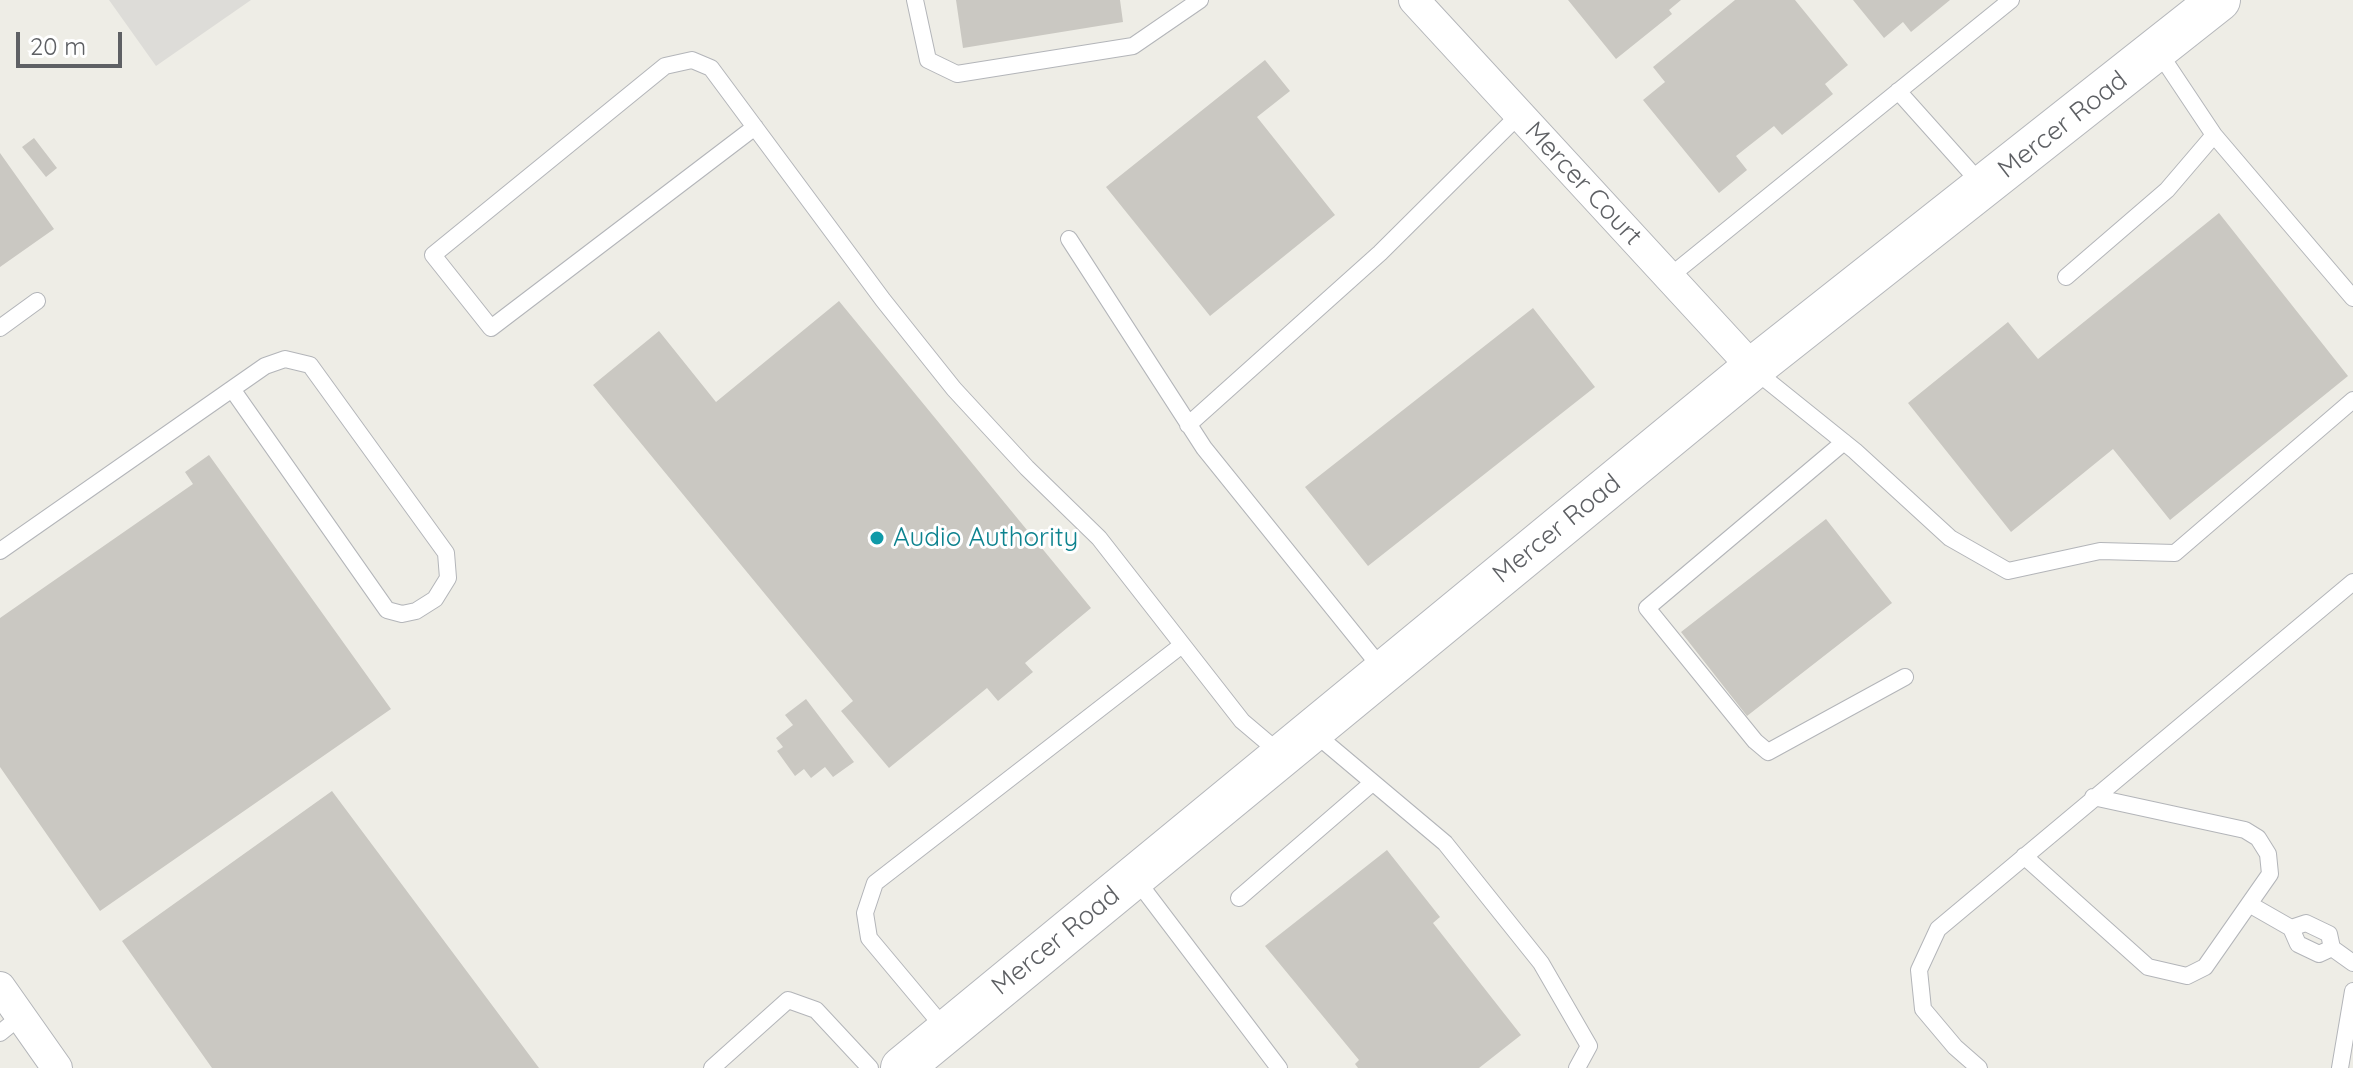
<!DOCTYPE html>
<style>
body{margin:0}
#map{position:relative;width:2353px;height:1068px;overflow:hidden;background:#eeede6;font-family:Quicksand,sans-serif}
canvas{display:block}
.scale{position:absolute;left:16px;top:32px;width:106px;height:36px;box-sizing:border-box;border:4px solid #5e6064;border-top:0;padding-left:10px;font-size:24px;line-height:28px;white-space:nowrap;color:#5e6064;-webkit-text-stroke:6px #fff;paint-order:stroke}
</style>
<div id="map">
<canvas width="2353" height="1068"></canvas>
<div class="scale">20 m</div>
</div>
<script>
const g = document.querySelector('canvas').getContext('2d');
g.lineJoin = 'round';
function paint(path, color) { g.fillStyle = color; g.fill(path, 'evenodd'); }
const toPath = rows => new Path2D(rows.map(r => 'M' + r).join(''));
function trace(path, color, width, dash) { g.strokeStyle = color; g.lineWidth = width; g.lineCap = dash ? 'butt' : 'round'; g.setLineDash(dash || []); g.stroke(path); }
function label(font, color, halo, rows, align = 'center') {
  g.font = font + ' Quicksand,sans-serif'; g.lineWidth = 6; g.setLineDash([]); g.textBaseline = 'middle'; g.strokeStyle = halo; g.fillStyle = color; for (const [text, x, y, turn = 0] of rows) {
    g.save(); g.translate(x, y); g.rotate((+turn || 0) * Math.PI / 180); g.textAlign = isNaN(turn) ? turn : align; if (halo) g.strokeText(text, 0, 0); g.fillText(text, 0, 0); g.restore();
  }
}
paint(toPath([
 [109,0,251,0,156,66]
]), '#dddcd8');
paint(toPath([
 [956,0,1120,0,1123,22,963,48],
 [1568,0,1681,0,1669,10,1672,14,1616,59],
 [1735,0,1795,0,1848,65,1825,84,1833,94,1782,135,1774,126,1736,156,1747,170,1719,193,1643,100,1665,82,1653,67],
 [1853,0,1950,0,1911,32,1903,22,1884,38],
 [1265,60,1290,91,1257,117,1335,215,1210,316,1106,187],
 [34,138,57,168,46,177,22,147],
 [0,153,54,229,0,267],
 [2219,213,2348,376,2170,520,2113,449,2011,532,1908,403,2008,322,2038,359],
 [839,301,1091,608,1025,663,1033,672,998,701,987,688,889,768,841,711,853,701,593,385,659,331,716,402],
 [1533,308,1595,387,1368,566,1305,487],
 [209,455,391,709,100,911,0,767,0,618,193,484,185,472],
 [1826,519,1892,603,1747,716,1681,632],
 [806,699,854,762,833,777,825,767,811,778,804,769,795,776,777,751,783,747,776,738,793,725,785,715],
 [332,791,483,993,539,1068,212,1068,122,941],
 [1387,850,1440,917,1433,923,1521,1035,1479,1068,1358,1068,1355,1064,1359,1060,1265,946]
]), '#cac8c2');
const lane = toPath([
 [915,0,928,60,957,74,1133,46,1200,0],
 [1898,91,1983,186],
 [755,127,491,328,433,255,665,66,692,60,711,68,883,300,954,389,1027,468,1099,538,1242,721,1281,754],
 [2214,135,2353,298],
 [1069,239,1204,448,1383,670],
 [1669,277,2011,0],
 [2066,277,2167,190,2214,135,2158,51],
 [0,328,37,301],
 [1753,369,1855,451,1950,538,2008,571,2100,551,2175,553,2353,400],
 [1188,425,1380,253,1519,115],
 [1844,442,1647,608,1755,741,1768,752,1905,677],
 [0,551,232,389,265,366,285,359,310,365,446,553,448,578,435,599,416,611,402,614,387,610,232,389],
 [1313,732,1445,843,1541,963,1589,1046,1577,1068],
 [2024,856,2148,967,2187,976,2205,967,2270,874,2268,854,2258,838,2245,830,2093,797],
 [1135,878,1279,1068],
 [1239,898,1371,784],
 [2249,904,2291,928],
 [2332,948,2319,954,2298,944,2291,928,2306,923,2329,934,2332,948,2353,963],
 [946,1030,869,938,865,913,875,883,1182,645],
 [0,1033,21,1016],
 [712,1068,788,1000,816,1010,870,1068],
 [1979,1068,1955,1047,1923,1009,1919,970,1938,929,2353,582],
 [2340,1068,2353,991]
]);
const street = toPath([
 [1414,0,1753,368],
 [0,987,57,1068]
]);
const secondary = toPath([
 [902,1068,1753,368,2219,0]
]);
trace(lane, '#b3b5b9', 18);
trace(street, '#b3b5b9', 32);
trace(secondary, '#b5b7bb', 44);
trace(lane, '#fff', 16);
trace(street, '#fff', 30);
trace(secondary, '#fff', 42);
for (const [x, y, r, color] of [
 [877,538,8,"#0f9aa8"]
]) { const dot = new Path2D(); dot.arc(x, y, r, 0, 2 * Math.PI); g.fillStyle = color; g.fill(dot); trace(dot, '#fff', 3); }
label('26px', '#5e6064', '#fff', [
 ["Mercer Road",2063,125,-38],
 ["Mercer Court",1583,184,47],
 ["Mercer Road",1557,529,-39],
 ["Mercer Road",1056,941,-39]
]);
label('26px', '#0d838f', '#fff', [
 ["Audio Authority",893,538]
], 'left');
</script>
